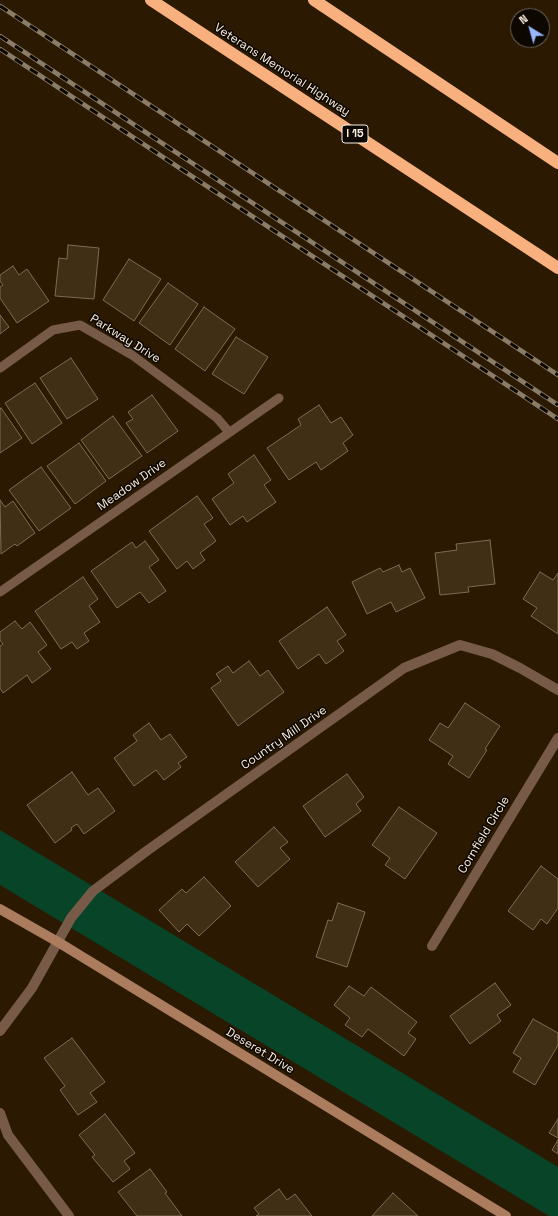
<!DOCTYPE html>
<style>
body{margin:0}
#map{position:relative;width:558px;height:1216px;overflow:hidden;background:#2b1a01;font-family:"Space Grotesk",sans-serif}
canvas{display:block}
.north{position:absolute;left:510px;top:8px;width:40px;height:40px;box-sizing:border-box;background:#0d0701;border:1px solid #6d645b;border-radius:50%;rotate:323deg;font-size:11px;font-weight:700;line-height:16px;text-align:center;color:#fcf0e1}
.north::after{content:'';display:block;margin:auto;width:14px;height:18px;background:#98b6fd;clip-path:polygon(50% 0,100% 100%,50% 72%,0 100%)}
</style>
<div id="map">
<canvas width="558" height="1216"></canvas>
<div class="north">N</div>
</div>
<script>
const g = document.querySelector('canvas').getContext('2d');
g.lineJoin = 'round';
function paint(path, color) { g.fillStyle = color; g.fill(path, 'evenodd'); }
const toPath = rows => new Path2D(rows.map(r => 'M' + r).join(''));
function trace(path, color, width, dash) { g.strokeStyle = color; g.lineWidth = width; g.lineCap = dash ? 'butt' : 'round'; g.setLineDash(dash || []); g.stroke(path); }
function label(font, color, halo, rows, align = 'center') {
  g.font = font + ' "Space Grotesk",sans-serif'; g.lineWidth = 3; g.setLineDash([]); g.textBaseline = 'middle'; g.strokeStyle = halo; g.fillStyle = color; for (const [text, x, y, turn = 0] of rows) {
    g.save(); g.translate(x, y); g.rotate((+turn || 0) * Math.PI / 180); g.textAlign = isNaN(turn) ? turn : align; if (halo) g.strokeText(text, 0, 0); g.fillText(text, 0, 0); g.restore();
  }
}
paint(toPath([
 [0,830,558,1167,558,1216,549,1216,0,885]
]), '#074428');
const building = toPath([
 [68,245,99,248,94,299,55,296,59,258,67,259,68,245],
 [129,259,161,279,134,321,103,300,129,259],
 [13,266,19,275,27,269,49,301,17,323,0,298,0,287,3,285,0,281,0,275,13,266],
 [168,283,198,304,170,345,139,323,168,283],
 [204,307,235,329,205,371,175,349,204,307],
 [0,315,9,327,0,334,0,315],
 [236,337,268,357,244,394,212,374,236,337],
 [71,358,98,399,67,419,40,378,71,358],
 [35,383,62,423,32,444,5,403,35,383],
 [152,395,178,431,147,453,126,423,133,419,128,412,152,395],
 [319,405,331,423,341,417,353,435,343,443,348,451,321,470,316,462,289,480,267,448,301,425,298,419,319,405],
 [1,408,22,438,0,453,0,409,1,408],
 [113,416,142,456,109,479,81,440,113,416],
 [79,443,106,481,75,504,47,466,79,443],
 [254,455,271,480,264,485,276,502,247,522,243,516,230,525,212,499,234,483,228,474,254,455],
 [41,467,71,508,39,531,9,490,41,467],
 [197,496,213,518,204,524,216,541,200,553,205,560,193,569,187,561,177,569,149,531,197,496],
 [0,500,5,507,13,501,35,533,17,546,15,544,1,554,0,500],
 [490,540,495,584,468,587,469,592,440,595,435,553,457,550,456,544,490,540],
 [145,541,159,560,149,567,166,591,149,603,140,592,117,608,91,571,132,542,136,548,145,541],
 [399,565,402,572,410,568,425,598,396,612,391,602,367,614,352,582,380,568,383,572,399,565],
 [540,572,553,580,558,573,558,634,531,616,537,608,523,599,540,572],
 [83,577,98,599,89,606,100,622,84,633,89,641,77,649,72,642,61,649,35,611,83,577],
 [327,607,346,635,337,641,344,651,326,664,319,654,298,669,279,641,327,607],
 [15,621,22,629,30,622,47,645,38,652,51,669,32,683,27,675,3,693,0,688,0,646,3,644,0,640,0,632,15,621],
 [249,661,260,676,268,670,284,692,238,726,211,688,221,681,216,674,228,666,233,673,249,661],
 [465,703,500,726,485,749,487,750,469,778,448,764,453,756,429,740,440,723,448,728,465,703],
 [149,723,161,740,170,734,187,757,178,763,181,767,164,780,156,770,134,786,114,758,137,741,133,735,149,723],
 [72,772,88,795,98,788,115,811,84,834,77,824,71,828,72,830,55,843,27,805,72,772],
 [347,774,364,797,356,804,361,811,325,837,303,806,347,774],
 [399,807,437,833,405,879,385,865,390,858,372,845,399,807],
 [274,827,288,842,280,848,290,859,258,887,235,862,274,827],
 [541,866,558,879,558,908,547,924,541,919,533,930,508,911,541,866],
 [204,877,231,906,199,936,187,924,179,932,159,910,182,889,186,893,204,877],
 [338,903,365,912,347,967,316,957,328,920,332,921,338,903],
 [495,983,511,1005,497,1015,501,1021,470,1044,450,1016,495,983],
 [349,986,364,996,371,987,417,1022,408,1033,416,1039,404,1056,368,1029,362,1037,345,1025,350,1018,334,1005,349,986],
 [533,1019,558,1033,558,1045,535,1085,513,1072,521,1058,513,1053,533,1019],
 [72,1038,105,1082,90,1093,97,1102,78,1115,60,1090,65,1086,44,1058,72,1038],
 [105,1114,135,1153,124,1161,130,1169,113,1182,92,1157,95,1155,79,1135,105,1114],
 [558,1119,558,1138,549,1133,558,1119],
 [558,1140,558,1154,552,1150,558,1140],
 [150,1169,167,1192,165,1193,182,1216,137,1216,118,1192,150,1169],
 [279,1189,287,1200,295,1194,312,1216,256,1216,259,1214,254,1208,279,1189],
 [393,1193,418,1216,372,1216,393,1193]
]);
paint(building, '#412f15');
trace(building, '#7f6b50', 1);
trace(toPath([
 [0,368,53,330,80,325,132,355,217,418,229,432],
 [0,592,279,398]
]), '#775b48', 9);
trace(toPath([
 [432,946,558,738],
 [0,1031,32,988,71,918,93,891,148,850,404,668,460,645,492,654,520,668,558,690],
 [0,1113,8,1135,69,1216]
]), '#775b48', 10);
trace(toPath([
 [0,909,58,942,506,1216]
]), '#ab7d5e', 10);
trace(toPath([
 [151,0,558,268],
 [314,0,558,163]
]), '#f7b07e', 12);
const rail = toPath([
 [0,6,558,375],
 [0,36,558,405],
 [0,49,558,419]
]);
trace(rail, '#8b7c68', 4.5);
trace(rail, '#0d0701', 3, [9]);
for (const [x, y, w] of [
 [355,134,26]
]) { const box = new Path2D(); box.roundRect(x - w / 2, y - 9, w, 18, 3); g.fillStyle = '#0d0701'; g.fill(box); trace(box, '#fcf0e1', 1); }
label('bold 11px', '#fcf0e1', null, [
 ["I 15",355,134]
]);
label('12px', '#fcf0e1', '#0d0701', [
 ["Veterans Memorial Highway",282,70,33],
 ["Parkway Drive",125,339,32],
 ["Meadow Drive",132,485,-35],
 ["Country Mill Drive",284,738,-35],
 ["Cornfield Circle",484,835,-59],
 ["Deseret Drive",260,1051,31]
]);
</script>
